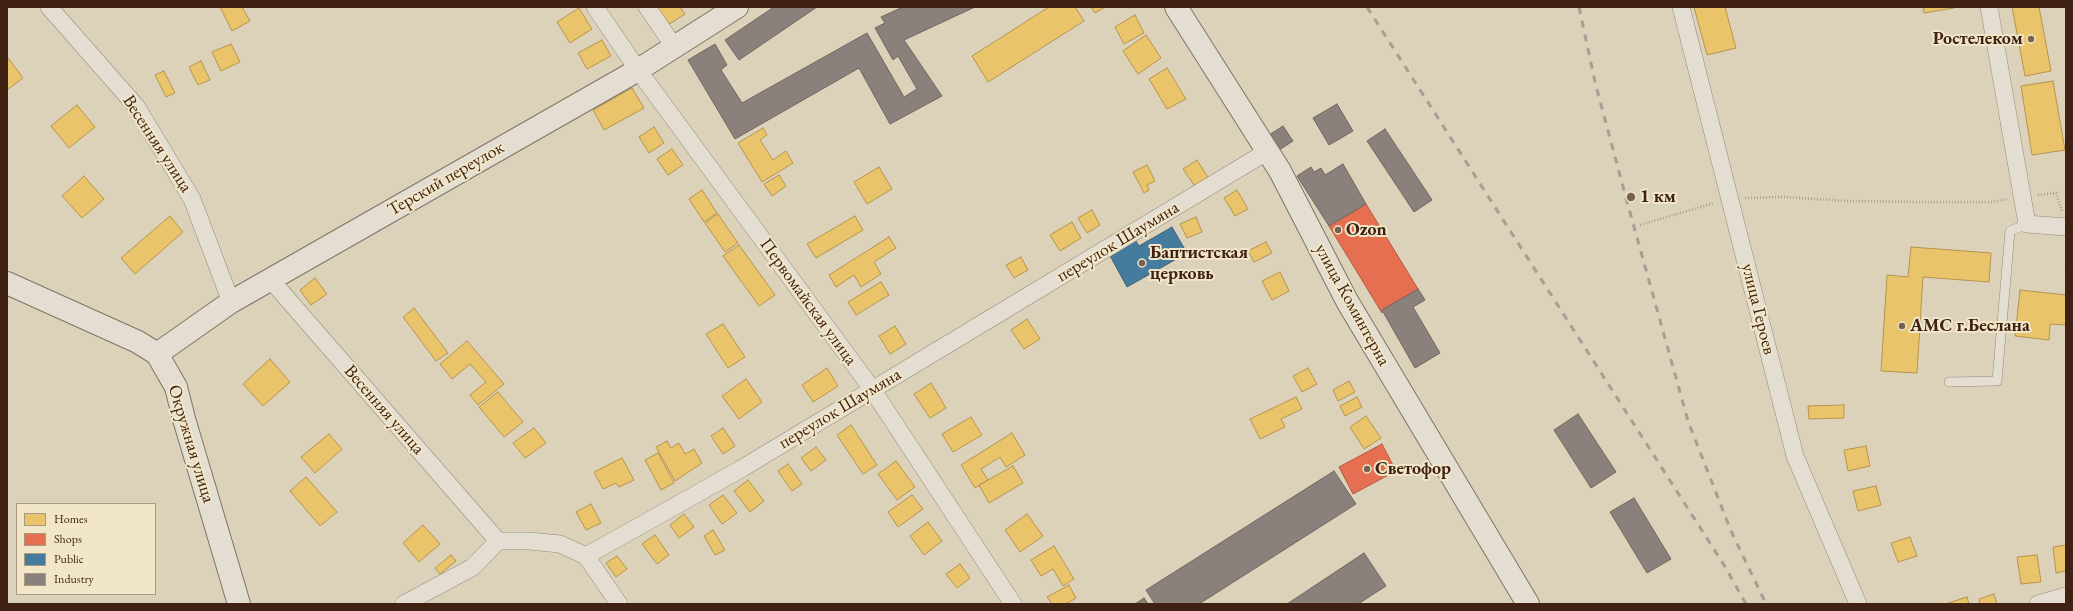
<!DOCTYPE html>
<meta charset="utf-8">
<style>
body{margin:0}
#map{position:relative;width:2073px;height:611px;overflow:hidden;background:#dbd2b9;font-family:"EB Garamond",serif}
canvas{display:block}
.frame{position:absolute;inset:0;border:8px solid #3f2214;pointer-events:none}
.legend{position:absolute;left:16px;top:503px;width:140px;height:92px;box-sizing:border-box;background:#f1e6c8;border:1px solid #aa9880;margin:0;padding:5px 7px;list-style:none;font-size:12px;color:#3f2214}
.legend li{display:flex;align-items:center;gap:8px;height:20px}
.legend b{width:20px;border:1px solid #aa9880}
</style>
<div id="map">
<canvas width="2073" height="611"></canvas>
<div class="frame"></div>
<ul class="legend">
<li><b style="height:11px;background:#e9c46a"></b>Homes</li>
<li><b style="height:11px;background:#e76f51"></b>Shops</li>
<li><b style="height:11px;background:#457b9d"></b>Public</li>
<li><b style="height:11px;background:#8a817c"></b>Industry</li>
</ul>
</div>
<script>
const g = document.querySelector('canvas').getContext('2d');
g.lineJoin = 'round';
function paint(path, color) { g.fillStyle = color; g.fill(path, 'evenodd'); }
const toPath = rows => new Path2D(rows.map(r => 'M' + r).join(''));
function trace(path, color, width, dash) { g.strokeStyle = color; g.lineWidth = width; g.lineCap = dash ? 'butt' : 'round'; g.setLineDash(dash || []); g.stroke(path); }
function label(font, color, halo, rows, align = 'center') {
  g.font = font + ' "EB Garamond",serif'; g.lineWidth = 4; g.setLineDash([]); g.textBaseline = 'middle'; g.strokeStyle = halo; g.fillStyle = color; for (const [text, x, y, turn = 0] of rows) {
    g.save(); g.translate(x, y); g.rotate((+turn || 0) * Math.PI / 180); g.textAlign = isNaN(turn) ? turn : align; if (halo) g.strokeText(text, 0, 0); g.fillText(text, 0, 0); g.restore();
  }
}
const homes = toPath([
 [220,7,242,7,250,21,232,31,220,7],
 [656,7,680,7,685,14,668,25,656,7],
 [1049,7,1075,7,1084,21,988,82,972,56,1049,7],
 [1091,7,1105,7,1095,13,1091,7],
 [1694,7,1725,7,1736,48,1707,55,1694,7],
 [1923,7,1954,7,1954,8,1924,13,1923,7],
 [2012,7,2039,7,2051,71,2025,76,2012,7],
 [579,8,592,29,570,43,557,22,579,8],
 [1135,15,1144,33,1124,44,1115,27,1135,15],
 [1146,35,1161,58,1138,74,1123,51,1146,35],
 [602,40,611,56,587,69,578,53,602,40],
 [231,44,240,62,221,71,212,52,231,44],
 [9,59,23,78,7,90,7,60,9,59],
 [201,61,210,80,198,85,189,67,201,61],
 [1167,68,1186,99,1167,109,1149,79,1167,68],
 [164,71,175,93,166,97,155,75,164,71],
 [2053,81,2065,150,2032,155,2021,86,2053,81],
 [632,88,644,108,604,130,593,110,632,88],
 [77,105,95,127,69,148,51,126,77,105],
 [654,127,664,143,649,153,639,137,654,127],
 [763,128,767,135,760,140,773,160,786,151,793,163,762,182,738,143,763,128],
 [672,149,683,165,668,175,657,159,672,149],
 [1197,160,1209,179,1196,188,1183,169,1197,160],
 [1147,165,1155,181,1147,185,1149,190,1144,193,1133,172,1147,165],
 [879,167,892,189,867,204,854,182,879,167],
 [779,175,786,186,772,196,764,184,779,175],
 [84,176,104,199,82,218,62,196,84,176],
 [702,190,717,213,704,222,689,199,702,190],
 [1237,190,1248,209,1235,216,1224,198,1237,190],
 [1092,210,1100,225,1087,233,1078,218,1092,210],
 [718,214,738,243,725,252,705,223,718,214],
 [170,216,183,232,135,274,121,258,170,216],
 [855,216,863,230,816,258,807,244,855,216],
 [1196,217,1202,232,1187,238,1180,224,1196,217],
 [1072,222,1081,238,1060,251,1050,235,1072,222],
 [889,237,896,248,874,262,881,274,861,287,854,275,836,287,829,275,889,237],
 [1266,242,1272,253,1254,262,1248,251,1266,242],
 [739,245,775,295,759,306,723,256,739,245],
 [1911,247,1991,253,1989,282,1923,277,1917,373,1881,371,1887,275,1908,277,1911,247],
 [1021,257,1028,270,1014,278,1006,265,1021,257],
 [1280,272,1289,291,1272,300,1262,281,1280,272],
 [315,278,327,294,311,305,300,290,315,278],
 [881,282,889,295,856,315,848,302,881,282],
 [2020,290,2066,295,2066,325,2050,324,2049,340,2015,336,2020,290],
 [414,308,448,353,436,361,403,317,414,308],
 [1027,319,1040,339,1024,349,1011,330,1027,319],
 [723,324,745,357,728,368,706,334,723,324],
 [895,326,906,344,890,354,879,336,895,326],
 [467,341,504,384,478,405,470,395,486,382,470,364,452,379,440,364,467,341],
 [270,359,290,382,263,406,243,384,270,359],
 [827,368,838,386,813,402,802,385,827,368],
 [1308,368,1317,384,1302,392,1293,376,1308,368],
 [746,379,762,402,739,419,722,396,746,379],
 [1349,381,1355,392,1338,401,1333,390,1349,381],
 [931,383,946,408,930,418,914,394,931,383],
 [498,392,523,422,504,437,479,407,498,392],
 [1296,397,1302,409,1281,419,1285,427,1260,439,1250,419,1296,397],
 [1357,397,1362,407,1345,416,1340,406,1357,397],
 [1844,405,1844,418,1809,419,1808,406,1844,405],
 [1366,416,1381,438,1364,449,1350,427,1366,416],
 [971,417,982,435,953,452,942,434,971,417],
 [851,425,877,465,863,474,837,435,851,425],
 [534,428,546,443,525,458,513,443,534,428],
 [723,428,735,446,723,454,711,436,723,428],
 [1012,433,1025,455,1006,467,1000,457,981,469,988,480,975,488,961,465,1012,433],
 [329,434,342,449,315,473,301,457,329,434],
 [667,441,671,448,679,443,685,454,694,449,702,463,675,481,656,447,667,441],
 [1866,446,1870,466,1848,471,1844,450,1866,446],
 [816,447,826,460,811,471,801,458,816,447],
 [658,453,674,483,661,490,645,460,658,453],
 [622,458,634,480,619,487,616,483,603,489,594,472,622,458],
 [896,461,915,487,897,500,878,474,896,461],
 [788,464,802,484,792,491,778,471,788,464],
 [1013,466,1023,483,989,503,979,485,1013,466],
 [306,477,337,512,320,526,290,491,306,477],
 [748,480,764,501,750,512,734,491,748,480],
 [1876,486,1881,505,1858,511,1853,491,1876,486],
 [723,495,737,513,722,524,709,505,723,495],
 [912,495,923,509,898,527,888,512,912,495],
 [591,504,601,523,586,530,576,512,591,504],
 [684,514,694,527,679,538,670,525,684,514],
 [1027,514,1043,536,1020,552,1005,530,1027,514],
 [928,522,942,541,924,555,910,536,928,522],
 [423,525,440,544,419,562,403,543,423,525],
 [713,530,725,550,715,555,704,536,713,530],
 [655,535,669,555,657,564,642,544,655,535],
 [1910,537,1917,556,1898,562,1891,543,1910,537],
 [2066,545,2066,571,2056,573,2053,547,2066,545],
 [1054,546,1074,579,1063,586,1053,569,1041,576,1031,560,1054,546],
 [451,555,456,561,440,574,435,568,451,555],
 [2037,555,2041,582,2021,584,2017,557,2037,555],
 [617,556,627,569,616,577,606,563,617,556],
 [960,564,970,578,957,588,946,574,960,564],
 [1069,585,1076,598,1066,604,1052,604,1047,597,1069,585],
 [1994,594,1997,604,1980,604,1979,599,1994,594],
 [1967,597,1969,604,1945,604,1967,597]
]);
paint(homes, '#e9c46a');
trace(homes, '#b69350', 1);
const shops = toPath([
 [1366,204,1418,289,1382,310,1382,313,1329,226,1366,204],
 [1382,444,1396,471,1353,494,1339,467,1382,444]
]);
paint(shops, '#e76f51');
trace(shops, '#b5583f', 1);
const public = toPath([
 [1172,227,1187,253,1127,287,1108,252,1134,238,1139,246,1172,227]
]);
paint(public, '#457b9d');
trace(public, '#436074', 1);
const industry = toPath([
 [774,7,817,7,739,60,725,40,774,7],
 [903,7,975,7,904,40,942,96,890,124,859,68,735,139,688,60,715,44,727,65,721,70,742,103,867,33,904,97,917,89,898,56,893,60,875,28,885,23,881,17,903,7],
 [1337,104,1353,131,1329,145,1313,118,1337,104],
 [1283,126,1293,141,1276,152,1266,137,1283,126],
 [1385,129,1432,200,1414,212,1367,141,1385,129],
 [1343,164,1366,204,1329,226,1297,176,1311,167,1314,172,1321,168,1325,175,1343,164],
 [1418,289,1425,300,1413,307,1440,353,1415,368,1382,310,1418,289],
 [1578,414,1616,472,1591,488,1554,430,1578,414],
 [1334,471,1356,504,1199,604,1155,604,1146,590,1334,471],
 [1634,498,1671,559,1647,573,1610,512,1634,498],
 [1364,553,1386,586,1358,604,1287,604,1364,553],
 [1144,598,1148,604,1135,604,1144,598]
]);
paint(industry, '#8a817c');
trace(industry, '#74645d', 1);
const lane = toPath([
 [1949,382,1997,381,2010,231,2027,224]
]);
const street = toPath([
 [49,7,136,106,192,199,231,302],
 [595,7,638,70,872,389,1013,604],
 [647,7,675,48],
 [1681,7,1795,456,1858,604],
 [1989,7,2027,224,2066,227],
 [270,279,498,541],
 [586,556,619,604],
 [404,604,473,567,498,541,529,541,560,544,586,556,741,469,1268,151],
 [2038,604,2066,596]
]);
const secondary = toPath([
 [1176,7,1280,171,1347,301,1528,604],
 [7,283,138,342,157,354,176,387,184,419,239,604],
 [157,354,231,302,638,70,737,7]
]);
trace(lane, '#948b7c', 10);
trace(street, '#948b7c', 18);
trace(secondary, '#7e7466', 24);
trace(toPath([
 [2038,195,2056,193,2062,211],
 [1745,198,1783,197,1848,201,1926,202,1991,202,2007,199],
 [1640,225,1714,203],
 [2066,265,2066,264]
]), '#a59f94', 2.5, [1, 2]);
trace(lane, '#e3ded1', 9);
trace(street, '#e3ded1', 17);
trace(secondary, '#e3ded1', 22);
trace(toPath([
 [1367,7,1724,565,1746,604],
 [1579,7,1595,82,1626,198,1688,421,1731,531,1766,604]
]), '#a59f94', 3, [7, 7]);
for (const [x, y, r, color] of [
 [2031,39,4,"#76604e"],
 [1631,197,5,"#76604e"],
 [1338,230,4,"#76604e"],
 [1142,263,4,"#76604e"],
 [1902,326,4,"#76604e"],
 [1367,469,4,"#76604e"]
]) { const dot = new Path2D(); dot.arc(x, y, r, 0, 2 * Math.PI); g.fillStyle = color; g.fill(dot); trace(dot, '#f1e6c8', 1.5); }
label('bold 18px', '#3f2214', '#f1e6c8', [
 ["Ростелеком",2023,39,"right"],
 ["1 км",1640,197],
 ["Ozon",1346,230],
 ["Баптистская",1150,253],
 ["церковь",1150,274],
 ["АМС г.Беслана",1910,326],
 ["Светофор",1375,469]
], 'left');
label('18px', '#3f2214', '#f1e6c8', [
 ["Весенняя улица",157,144,57],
 ["Терский переулок",446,179,-30],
 ["переулок Шаумяна",1118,242,-31],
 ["Первомайская улица",808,302,54],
 ["улица Коминтерна",1352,305,61],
 ["улица Героев",1758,309,76],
 ["переулок Шаумяна",840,409,-31],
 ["Весенняя улица",384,410,49],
 ["Окружная улица",191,444,73]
]);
</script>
